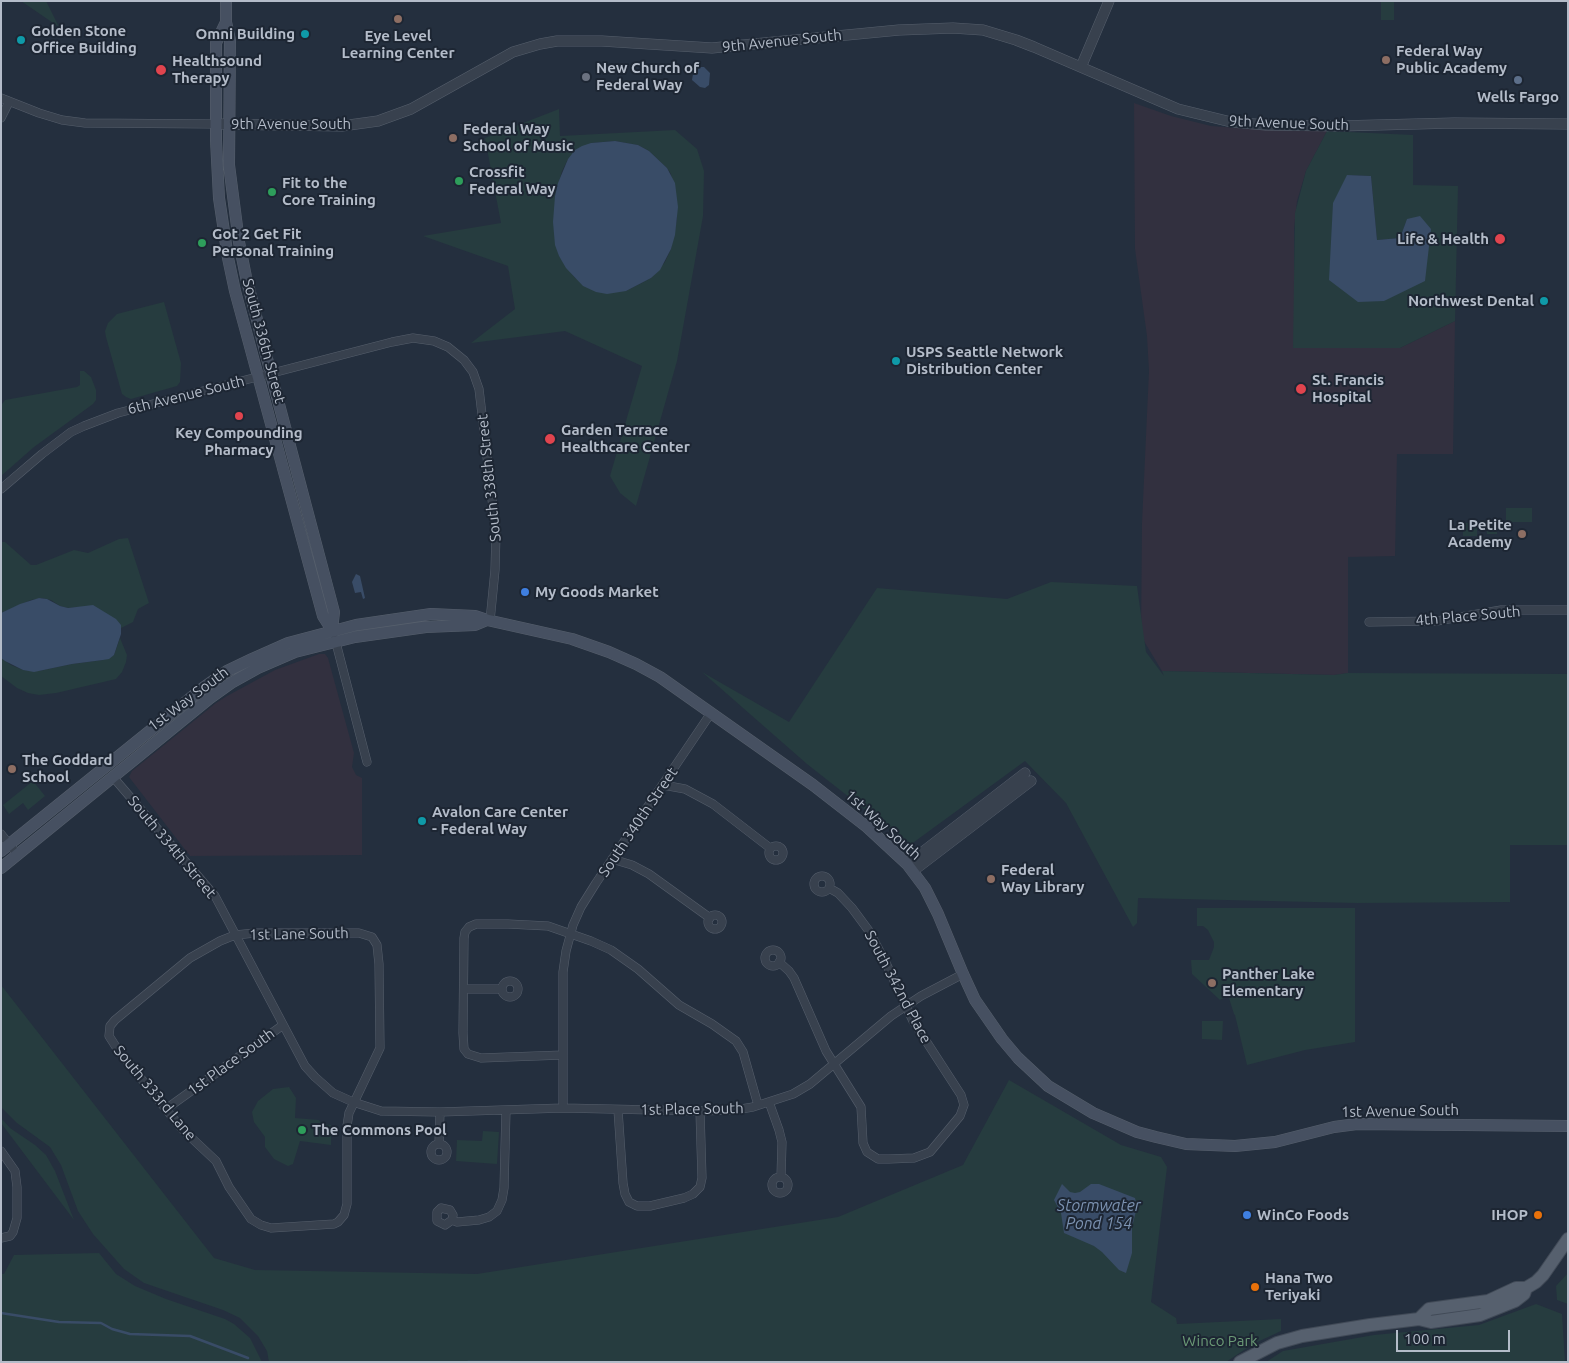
<!DOCTYPE html>
<style>
body{margin:0}
#map{position:relative;width:1569px;height:1363px;overflow:hidden;background:#242f3e;font-family:Ubuntu,sans-serif}
canvas{display:block}
.frame{position:absolute;inset:0;border:2px solid #b4bcc9;pointer-events:none}
.scale{position:absolute;left:1396px;top:1330px;width:114px;height:22px;box-sizing:border-box;border:2px solid #b4bcc9;border-top:0;padding-left:6px;font-size:15px;line-height:18px;white-space:nowrap;color:#b4bcc9;-webkit-text-stroke:4px #1d2633;paint-order:stroke}
</style>
<div id="map">
<canvas width="1569" height="1363"></canvas>
<div class="frame"></div>
<div class="scale">100 m</div>
</div>
<script>
const g = document.querySelector('canvas').getContext('2d');
g.lineJoin = 'round';
function paint(path, color) { g.fillStyle = color; g.fill(path, 'evenodd'); }
const toPath = rows => new Path2D(rows.map(r => 'M' + r).join(''));
function trace(path, color, width, dash) { g.strokeStyle = color; g.lineWidth = width; g.lineCap = dash ? 'butt' : 'round'; g.setLineDash(dash || []); g.stroke(path); }
function label(font, color, halo, rows, align = 'center') {
  g.font = font + ' Ubuntu,sans-serif'; g.lineWidth = 4; g.setLineDash([]); g.textBaseline = 'middle'; g.strokeStyle = halo; g.fillStyle = color; for (const [text, x, y, turn = 0] of rows) {
    g.save(); g.translate(x, y); g.rotate((+turn || 0) * Math.PI / 180); g.textAlign = isNaN(turn) ? turn : align; if (halo) g.strokeText(text, 0, 0); g.fillText(text, 0, 0); g.restore();
  }
}
paint(toPath([
 [1134,103,1171,116,1211,126,1252,129,1327,131,1306,171,1297,201,1294,229,1294,269,1400,348,1455,321,1453,454,1397,454,1395,556,1348,557,1348,673,1334,675,1162,671,1141,636,1142,523,1149,371,1147,336,1135,249],
 [319,654,325,654,328,658,354,753,352,767,356,775,362,778,362,855,190,856,129,777,132,771,216,703,227,696,275,670]
]), '#32303f');
paint(toPath([
 [21,1,46,1,59,27],
 [1381,2,1394,2,1394,20,1381,20],
 [559,109,560,136,675,130,697,149,704,171,703,216,677,361,636,506,620,493,610,476,642,366,565,331,471,343,515,309,508,266,423,236,501,223,485,138],
 [615,141,638,145,649,151,667,168,671,174,677,219,671,249,665,262,651,278,626,291,575,278,559,256,555,196,562,171,568,159,591,143],
 [1327,131,1413,135,1413,185,1458,186,1455,321,1400,348,1293,348,1295,213,1306,171],
 [1347,175,1371,176,1377,240,1400,238,1407,219,1384,301],
 [164,302,181,363,180,382,177,386,131,399,126,397,122,394,106,337,105,331,108,323,117,314],
 [80,371,84,371,91,377,96,390,96,400,93,404,34,447,1,476,1,413,2,404,5,400,77,387,80,385],
 [1506,508,1532,508,1532,522,1506,522],
 [1463,523,1477,523,1477,536,1463,536],
 [1487,523,1497,523,1497,534,1487,534],
 [128,538,149,603,138,609,133,622,121,628,121,625,81,607,68,608,60,606,51,600,42,598,31,600,1,613,1,542,5,542,31,565,36,565,74,550,88,553,119,539],
 [1051,582,1137,586,1146,652,1164,676,1162,671,1334,675,1348,673,1568,674,1568,845,1510,845,1510,902,1357,903,1138,898,1137,923,1133,927,1066,803,1025,761,910,845,807,764,702,672,789,722,877,588,1007,599],
 [120,638,127,655,126,662,122,672,116,679,56,693,39,695,28,693,17,688,1,676,1,658,11,665,23,670,39,671,72,664,103,660,114,655],
 [33,781,45,796,28,810,23,803,9,814,3,805],
 [1197,908,1355,908,1355,1042,1305,1050,1247,1065,1235,1015,1234,1014,1228,995,1220,1000,1192,974,1191,960,1209,960,1214,947,1214,942,1208,930,1203,926,1197,926],
 [1,985,214,1258,255,1270,477,1274,838,1217,963,1165,1009,1080,1121,1145,1161,1157,1167,1167,1151,1302,1176,1318,1177,1324,1281,1319,1281,1331,1253,1344,1226,1362,269,1362,267,1351,258,1336,240,1318,223,1310,144,1283,124,1269,93,1234,78,1211,61,1165,50,1147,17,1123,1,1107],
 [1202,1021,1223,1021,1222,1040,1202,1039],
 [289,1087,296,1098,295,1118,319,1120,322,1124,331,1125,331,1145,300,1141,293,1164,288,1166,274,1159,265,1147,265,1137,254,1122,252,1112,258,1101,273,1089],
 [1,1118,10,1128,35,1145,46,1155,55,1171,74,1220,1,1123],
 [483,1131,499,1132,497,1164,456,1161,457,1140,482,1141],
 [99,1253,116,1274,135,1286,166,1299,225,1319,234,1324,250,1338,262,1362,1,1362,1,1274,4,1274,14,1255],
 [1568,1273,1568,1304,1557,1300,1556,1286],
 [1536,1304,1562,1314,1565,1362,1266,1362,1283,1351,1374,1335,1479,1325]
]), '#263c3f');
paint(toPath([
 [699,67,704,67,710,73,709,85,705,88,700,87,692,80,693,74],
 [615,141,638,145,649,151,667,168,675,183,678,207,675,235,671,249,660,270,651,278,626,291,607,294,596,292,583,286,566,268,559,256,555,245,553,222,555,196,558,183,568,159,575,150,582,146,591,143],
 [1347,175,1371,176,1377,240,1400,238,1407,219,1420,216,1431,229,1425,281,1384,301,1358,302,1329,280,1333,203],
 [356,574,360,576,365,598,363,599,361,592,355,593,352,582],
 [39,598,47,599,60,606,68,608,93,605,116,619,121,625,121,634,114,655,109,659,103,660,72,664,34,672,23,670,5,661,1,658,1,613,20,604],
 [1062,1184,1070,1192,1075,1193,1080,1192,1091,1184,1099,1184,1135,1198,1137,1207,1132,1227,1132,1253,1126,1273,1119,1270,1102,1252,1094,1246,1064,1233,1061,1213,1054,1200]
]), '#394c67');
trace(toPath([
 [1,1313,59,1322,101,1323,112,1329,130,1334,190,1336,248,1358],
 [468,1362,510,1362]
]), '#394c67', 2.5);
const minor = toPath([
 [1,98,39,113,62,120,85,123,216,124],
 [1,118,9,102],
 [1,489,42,454,71,432,84,426,118,413,392,342,413,338,434,341,448,347,464,360,473,372,479,389,496,533,495,570,490,621],
 [1369,622,1437,621,1501,610,1568,610],
 [335,639,367,762],
 [113,777,215,896,305,1066,315,1077,333,1093,353,1102,381,1111,440,1112,563,1108,700,1111,735,1110,753,1107,793,1094,810,1084,891,1016,921,996,963,974],
 [663,785,685,789,713,804,770,848],
 [1,834,17,854],
 '769 853a7 7 0 1 1 14 0a7 7 0 1 1-14 0Z',
 [612,859,632,865,649,874,710,918],
 '814 884a8 8 0 1 1 16 0a8 8 0 1 1-16 0Z',
 '708 922a7 7 0 1 1 14 0a7 7 0 1 1-14 0Z',
 [255,933,359,933,372,937,377,945,379,964,380,1048,349,1113,347,1126,347,1204,344,1215,338,1222,334,1224,271,1228,261,1225,251,1219,229,1187,216,1161,182,1129,118,1050,109,1036,110,1026,115,1020,190,958,220,941,235,935,255,933],
 '765 958a8 8 0 1 1 16 0a8 8 0 1 1-16 0Z',
 [779,962,789,971,794,978,826,1051,861,1107,863,1143,867,1152,878,1159,889,1159,914,1158,930,1152,960,1116,964,1105,961,1095,913,1021,885,961,869,931,852,908,838,893,829,888],
 '502 989a8 8 0 1 1 16 0a8 8 0 1 1-16 0Z',
 [464,989,502,989],
 [563,1055,481,1058,468,1054,464,1049,463,1033,464,938,465,932,469,927,476,924,508,924,548,926,591,941,611,950,638,969,679,1005,712,1024,736,1041,743,1052,758,1105],
 [769,1102,779,1130,782,1142,781,1177],
 [563,1108,563,972,566,951,573,925,581,907,596,883,711,713],
 [166,1109,283,1025],
 [618,1110,623,1183,625,1194,629,1202,637,1206,650,1206,684,1198,693,1194,700,1187,702,1178,700,1111],
 [439,1144,440,1112],
 '431 1152a8 8 0 1 1 16 0a8 8 0 1 1-16 0Z',
 [1,1151,15,1171,17,1187,17,1218,13,1232,10,1236,1,1238],
 '772 1185a8 8 0 1 1 16 0a8 8 0 1 1-16 0Z',
 [452,1220,453,1215,450,1210,441,1208,437,1212,437,1221,445,1225,452,1220,457,1222,479,1220,489,1217,497,1211,502,1200,504,1188,506,1110]
]);
const tertiary = toPath([
 [1081,67,1109,1],
 [216,124,342,126,378,121,411,109,513,52,540,44,557,41,602,41,712,48,899,30,953,28,983,30,1016,40,1034,47,1178,109,1231,122,1266,125,1339,126,1454,123,1568,124],
 [907,864,1025,773],
 [913,871,1031,781]
]);
const secondary = toPath([
 [226,1,226,22,230,40,229,165,239,242,246,277,271,374,334,612,332,630],
 [226,22,216,43,216,140,219,198,228,258,235,291,323,616,332,630],
 [1,851,203,688,227,671,252,659,288,643,356,625,431,614,475,616,487,620,572,639,609,652,636,664,660,677,813,785,867,827,907,864,925,888,938,914,963,974,975,1000,1002,1039,1018,1058,1048,1086,1093,1113,1137,1132,1156,1137,1186,1144,1235,1146,1275,1142,1334,1127,1357,1124,1568,1126],
 [1,868,210,698,231,683,258,668,295,652,355,637,426,627,475,625,487,620]
]);
const primary = toPath([
 [1419,1319,1429,1309,1488,1301,1516,1288,1526,1288,1536,1282,1543,1275,1568,1239],
 [1240,1362,1277,1343,1302,1336,1370,1325,1419,1319,1431,1322,1480,1315,1515,1301,1524,1294,1526,1288]
]);
trace(minor, '#565f6c', 9);
trace(tertiary, '#565f6c', 11);
trace(secondary, '#565f6c', 12);
trace(primary, '#414a57', 14);
trace(minor, '#38414e', 8);
trace(tertiary, '#38414e', 10);
trace(secondary, '#465061', 11);
trace(primary, '#56606e', 12);
for (const [x, y, r, color] of [
 [398,19,5,"#8d6e63"],
 [305,34,5,"#0f9aa8"],
 [21,40,5,"#0f9aa8"],
 [1386,60,5,"#8d6e63"],
 [161,70,6,"#e0444e"],
 [586,77,5,"#6b7280"],
 [1518,80,5,"#5c6f8a"],
 [453,138,5,"#8d6e63"],
 [459,181,5,"#2e9e5b"],
 [272,192,5,"#2e9e5b"],
 [1500,239,6,"#e0444e"],
 [202,243,5,"#2e9e5b"],
 [1544,301,5,"#0f9aa8"],
 [896,361,5,"#0f9aa8"],
 [1301,389,6,"#e0444e"],
 [239,416,5,"#e0444e"],
 [550,439,6,"#e0444e"],
 [1522,534,5,"#8d6e63"],
 [525,592,5,"#3f7fe0"],
 [12,769,5,"#8d6e63"],
 [422,821,5,"#0f9aa8"],
 [991,879,5,"#8d6e63"],
 [1212,983,5,"#8d6e63"],
 [302,1130,5,"#2e9e5b"],
 [1247,1215,5,"#3f7fe0"],
 [1538,1215,5,"#e8710a"],
 [1255,1287,5,"#e8710a"]
]) { const dot = new Path2D(); dot.arc(x, y, r, 0, 2 * Math.PI); g.fillStyle = color; g.fill(dot); trace(dot, '#1d2633', 2); }
label('bold 15px', '#b4bcc9', '#1d2633', [
 ["Golden Stone",31,31],
 ["Office Building",31,48],
 ["Omni Building",295,34,"right"],
 ["Eye Level",398,36,"center"],
 ["Learning Center",398,53,"center"],
 ["Federal Way",1396,51],
 ["Public Academy",1396,68],
 ["Healthsound",172,61],
 ["Therapy",172,78],
 ["New Church of",596,68],
 ["Federal Way",596,85],
 ["Wells Fargo",1518,97,"center"],
 ["Federal Way",463,129],
 ["School of Music",463,146],
 ["Crossfit",469,172],
 ["Federal Way",469,189],
 ["Fit to the",282,183],
 ["Core Training",282,200],
 ["Got 2 Get Fit",212,234],
 ["Personal Training",212,251],
 ["Life & Health",1489,239,"right"],
 ["Northwest Dental",1534,301,"right"],
 ["USPS Seattle Network",906,352],
 ["Distribution Center",906,369],
 ["St. Francis",1312,380],
 ["Hospital",1312,397],
 ["Garden Terrace",561,430],
 ["Healthcare Center",561,447],
 ["Key Compounding",239,433,"center"],
 ["Pharmacy",239,450,"center"],
 ["La Petite",1512,525,"right"],
 ["Academy",1512,542,"right"],
 ["My Goods Market",535,592],
 ["The Goddard",22,760],
 ["School",22,777],
 ["Avalon Care Center",432,812],
 ["- Federal Way",432,829],
 ["Federal",1001,870],
 ["Way Library",1001,887],
 ["Panther Lake",1222,974],
 ["Elementary",1222,991],
 ["The Commons Pool",312,1130],
 ["WinCo Foods",1257,1215],
 ["IHOP",1528,1215,"right"],
 ["Hana Two",1265,1278],
 ["Teriyaki",1265,1295]
], 'left');
label('15px', '#b4bcc9', '#1d2633', [
 ["9th Avenue South",782,41,-6],
 ["9th Avenue South",1289,123,2],
 ["9th Avenue South",291,124],
 ["South 336th Street",264,341,75],
 ["6th Avenue South",186,395,-14],
 ["South 338th Street",489,478,-96],
 ["4th Place South",1468,616,-5],
 ["1st Way South",188,699,-37],
 ["South 340th Street",638,822,-56],
 ["1st Way South",883,825,42],
 ["South 334th Street",172,847,50],
 ["1st Lane South",299,934,-1],
 ["South 342nd Place",898,987,62],
 ["1st Place South",231,1062,-36],
 ["South 333rd Lane",155,1093,50],
 ["1st Place South",692,1109,-1],
 ["1st Avenue South",1400,1111,-1]
]);
label('15px', '#6b9a76', '#1d2633', [
 ["Winco Park",1220,1341]
]);
label('italic 16px', '#7c92b1', '#1d2633', [
 ["Stormwater",1099,1206],
 ["Pond 154",1099,1224]
]);
</script>
